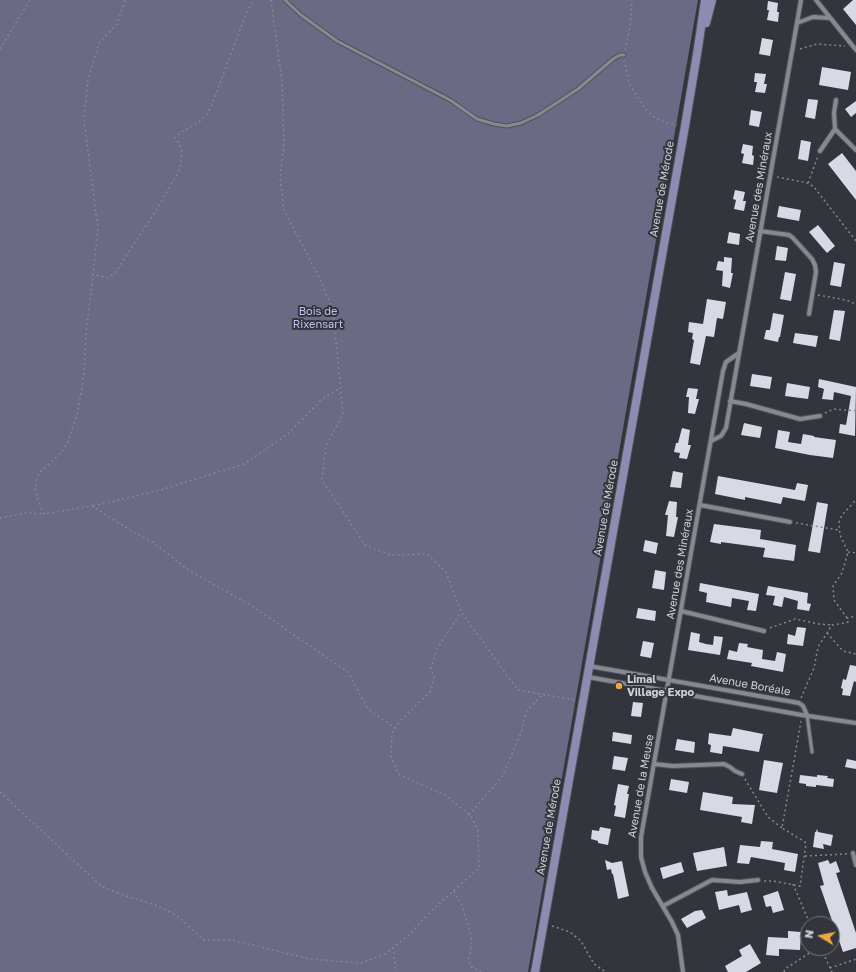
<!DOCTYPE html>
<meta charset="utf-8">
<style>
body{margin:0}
#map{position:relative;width:856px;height:972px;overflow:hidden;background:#34343d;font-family:"Golos Text",sans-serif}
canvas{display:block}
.north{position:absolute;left:800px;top:916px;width:40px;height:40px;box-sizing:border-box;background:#34343d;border:1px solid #72737a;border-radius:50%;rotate:280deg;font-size:11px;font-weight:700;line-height:16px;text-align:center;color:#d0d1d6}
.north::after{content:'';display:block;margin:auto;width:14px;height:18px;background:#eda83c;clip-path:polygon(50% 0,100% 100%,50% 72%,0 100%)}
</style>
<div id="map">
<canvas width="856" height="972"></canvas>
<div class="north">N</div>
</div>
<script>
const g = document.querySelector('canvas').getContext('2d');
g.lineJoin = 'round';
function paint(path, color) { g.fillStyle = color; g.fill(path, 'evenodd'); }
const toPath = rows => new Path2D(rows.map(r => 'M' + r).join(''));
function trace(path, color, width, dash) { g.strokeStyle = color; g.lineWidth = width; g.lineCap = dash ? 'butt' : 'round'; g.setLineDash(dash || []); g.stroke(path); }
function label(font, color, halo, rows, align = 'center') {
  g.font = font + ' "Golos Text",sans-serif'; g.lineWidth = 4; g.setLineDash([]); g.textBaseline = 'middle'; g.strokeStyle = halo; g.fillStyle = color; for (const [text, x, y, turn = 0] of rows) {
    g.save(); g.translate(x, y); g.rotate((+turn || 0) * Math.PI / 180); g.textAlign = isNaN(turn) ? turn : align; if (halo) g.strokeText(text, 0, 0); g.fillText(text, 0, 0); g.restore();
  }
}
paint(toPath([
 [0,0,698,0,528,972,0,972]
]), '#6a6a84');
paint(toPath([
 [853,0,856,0,856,25,843,9],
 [768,1,778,3,777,12,779,12,778,22,767,20,769,10,767,10],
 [762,38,773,40,770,56,759,54],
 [822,67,851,72,848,90,819,85],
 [755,73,766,74,764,84,767,84,765,93,755,92,757,82,754,82],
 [808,99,818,100,815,119,805,117],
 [856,101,856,113,851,117,845,109],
 [751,110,762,112,759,127,749,125],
 [801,140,811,142,808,161,798,159],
 [743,144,753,146,752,155,754,156,753,165,742,163,744,154,741,153],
 [842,153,856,171,856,200,828,164],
 [735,190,745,192,743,201,746,201,744,211,734,209,736,200,733,199],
 [779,206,801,210,799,221,777,217],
 [818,225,835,246,827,253,809,232],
 [729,232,740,234,739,245,727,243],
 [777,246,788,248,786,261,775,260],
 [724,257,732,258,731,273,733,273,730,288,722,286,723,271,716,270,718,261,724,262],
 [834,262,845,264,841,287,830,285],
 [785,272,796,274,791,301,780,299],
 [707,299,726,302,723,319,717,318,714,337,706,336,700,365,690,363,694,340,692,339,693,333,688,332,689,322,703,324],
 [834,310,845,311,840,341,829,339],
 [773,313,784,315,780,337,779,337,778,342,764,339,766,330,770,330],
 [795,333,818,336,816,347,793,343],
 [752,374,772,377,770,389,750,386],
 [819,379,856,387,855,436,839,433,840,424,846,425,851,396,834,392,833,400,822,399,824,389,818,387],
 [787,383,810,387,808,399,785,396],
 [688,388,698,389,696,399,699,399,695,414,688,413,689,397,686,397],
 [744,423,762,427,760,438,741,435],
 [682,428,690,430,688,445,691,445,687,459,679,458,680,453,674,452,676,443,678,443],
 [778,430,790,432,788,442,801,444,803,434,814,436,814,437,836,440,833,458,810,455,775,448],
 [673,471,683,473,681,488,670,487],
 [718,476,795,490,797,483,808,485,805,501,783,497,781,504,745,497,745,500,715,494],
 [669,501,677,502,676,517,678,517,674,537,666,536,668,515,665,515],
 [817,502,828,504,820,553,808,551],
 [714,524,761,530,760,539,796,545,794,561,763,557,765,548,721,542,721,544,710,542],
 [645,540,658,543,656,554,643,551],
 [655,570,666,572,664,590,652,588],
 [700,583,759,594,756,611,747,610,749,601,732,598,731,607,706,602,707,593,699,591],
 [768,586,808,593,807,603,811,604,809,611,797,609,798,601,784,597,782,607,773,605,775,596,766,595],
 [638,608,656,611,655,621,636,618],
 [797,627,806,628,803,646,787,644,788,634,795,636],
 [691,632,700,634,699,642,706,644,713,645,714,636,723,637,720,655,688,650],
 [643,641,654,643,651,658,640,656],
 [739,643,748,644,747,647,763,650,762,659,775,661,777,652,786,654,783,672,751,666,752,663,727,659,729,650,737,652],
 [850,665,856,666,856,682,854,681,850,696,842,695,843,689,841,688,843,679,846,680],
 [633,702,643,703,641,717,631,716],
 [733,728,763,734,759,752,723,746,722,754,710,752,711,745,708,744,709,733,731,736],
 [613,732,632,735,631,744,612,741],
 [677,739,695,742,694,753,675,750],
 [614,756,628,758,625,771,612,769],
 [847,759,856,761,856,769,845,767],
 [764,760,783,763,777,793,759,790],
 [800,775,817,777,817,775,828,776,827,778,834,779,833,787,816,785,816,787,806,786,806,784,799,783],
 [671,779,689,782,687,793,669,790],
 [618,784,629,786,627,794,629,794,625,818,614,816,616,806,614,805],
 [703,792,733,797,732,804,755,805,752,824,741,822,742,817,700,810],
 [600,827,611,829,608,845,598,843,598,841,591,839,592,830,599,831],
 [817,829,818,832,833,835,831,846,823,844,824,849,813,847,815,832,816,832],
 [761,841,773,842,772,849,798,854,795,872,784,870,785,863,774,861,751,857,749,864,737,863,740,845,760,847],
 [724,847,727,866,697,871,693,853],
 [605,860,612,863,622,861,629,896,618,899,613,874,612,874,611,869,607,870],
 [828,860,830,864,836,861,840,872,836,873,856,933,856,948,843,952,820,886,824,885,818,863],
 [681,862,684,872,663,879,660,868],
 [727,890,728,896,747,892,752,910,741,913,739,905,719,910,715,892],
 [778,891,784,910,773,913,771,906,766,907,763,896],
 [702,910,706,918,687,928,681,919,695,911],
 [788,931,801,932,800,950,779,949,779,956,766,955,768,937,788,938],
 [750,944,761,963,746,972,728,972,725,966,742,956,739,950]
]), '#d9d9e5');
const lane = toPath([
 [285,0,301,15,337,41,450,100,477,119,494,124,507,126,521,123,538,115,578,89,613,59,620,55,624,55],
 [807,715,812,752]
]);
const street = toPath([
 [816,0,856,50],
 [797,23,813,17,830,18],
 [836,100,834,113,835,129,856,150],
 [820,151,835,129],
 [760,231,789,235,793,238,812,259,815,265,816,272,809,314],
 [730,401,746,404,800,419,820,416],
 [711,441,721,436,726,428,801,0],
 [700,505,790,522],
 [681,611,764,631],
 [589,666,799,703,803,706,807,715],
 [588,677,802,715,856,723],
 [654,764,673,766,724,764,730,767,735,771,742,774],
 [853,853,856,865],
 [663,906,712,880,740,882,758,880],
 [683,972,678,935,672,922,652,888,645,872,641,857,641,837,723,371,726,362,739,353]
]);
const secondary = toPath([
 [706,23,712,0],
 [535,972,685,126,698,48,705,0]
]);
trace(lane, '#525259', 5);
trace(street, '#525259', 6);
trace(secondary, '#525259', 10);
trace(toPath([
 [125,0,117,24,99,43,88,80,84,120,98,229,86,334,84,375,77,415,67,444,61,453,39,473,37,479,35,489,38,500,44,514,92,506,133,532,153,542,188,570,252,606,348,672,368,709,395,728],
 [271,0,282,82,284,143,280,178,284,210,318,275,333,310,343,414,326,446,322,480,365,545,391,555,427,554,446,572,461,612,518,690,575,700],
 [0,49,30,0],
 [800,49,817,44,845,46],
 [625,50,630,26,632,0],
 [624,60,629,83,645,109,654,117,666,123,677,125],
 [777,177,808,183,814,187,856,241],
 [808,183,818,156],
 [92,274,108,278,115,273,157,209,180,169,182,152,179,143,175,138,181,132,198,123,206,115,211,107,246,14,253,0],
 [818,295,846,300,856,304],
 [825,413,834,409,856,411],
 [93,506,157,491,244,464,288,434,321,400,340,388],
 [0,518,25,513,44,514],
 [796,523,839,530],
 [848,552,856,553],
 [847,618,834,600,833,586,842,573,848,552,840,535,839,522,842,515,856,500],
 [770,628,795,619,819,624,832,625],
 [827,633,843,651,856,654],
 [801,698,814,668,818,647,832,625,845,623,848,622,847,618,856,616],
 [745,779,768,817,782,828],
 [0,792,101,886,123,895,155,905,176,915,204,940,232,940,310,959,361,963,385,954,409,935,432,910,479,868,478,830,471,816,445,795,398,774,391,756,392,733,401,720,431,691,434,677,431,669,437,649,461,612],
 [469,815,502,777,521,733,526,712,540,697,545,695],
 [805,856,847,854],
 [764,881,773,881,800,886,806,844,805,842,782,828,801,721],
 [793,884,810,924],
 [454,891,456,896,461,903,470,932,472,942,469,958,470,966,481,972],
 [552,926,570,932,581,941,594,964,606,972],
 [393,947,396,972],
 [821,948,832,972],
 [830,968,856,959],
 [784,972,785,969,817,948]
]), '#86878e', 1.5, [2, 3]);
trace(lane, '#878892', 3);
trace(street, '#878892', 4);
trace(secondary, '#8c8bb2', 8);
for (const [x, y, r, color] of [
 [619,686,4,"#eda83c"]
]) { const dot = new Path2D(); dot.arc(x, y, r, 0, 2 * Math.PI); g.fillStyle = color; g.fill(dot); trace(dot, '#34343d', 1.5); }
label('11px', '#d0d1d6', '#34343d', [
 ["Avenue des Minéraux",759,187,-80],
 ["Avenue de Mérode",662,189,-80],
 ["Avenue de Mérode",606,508,-80],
 ["Avenue des Minéraux",680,564,-80],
 ["Avenue Boréale",750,685,10],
 ["Avenue de la Meuse",641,786,-80],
 ["Avenue de Mérode",549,827,-80]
]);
label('11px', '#c0c1f3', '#34343d', [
 ["Bois de",318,312],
 ["Rixensart",318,325]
]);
label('bold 11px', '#d0d1d6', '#34343d', [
 ["Limal",627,680],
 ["Village Expo",627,693]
], 'left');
</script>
